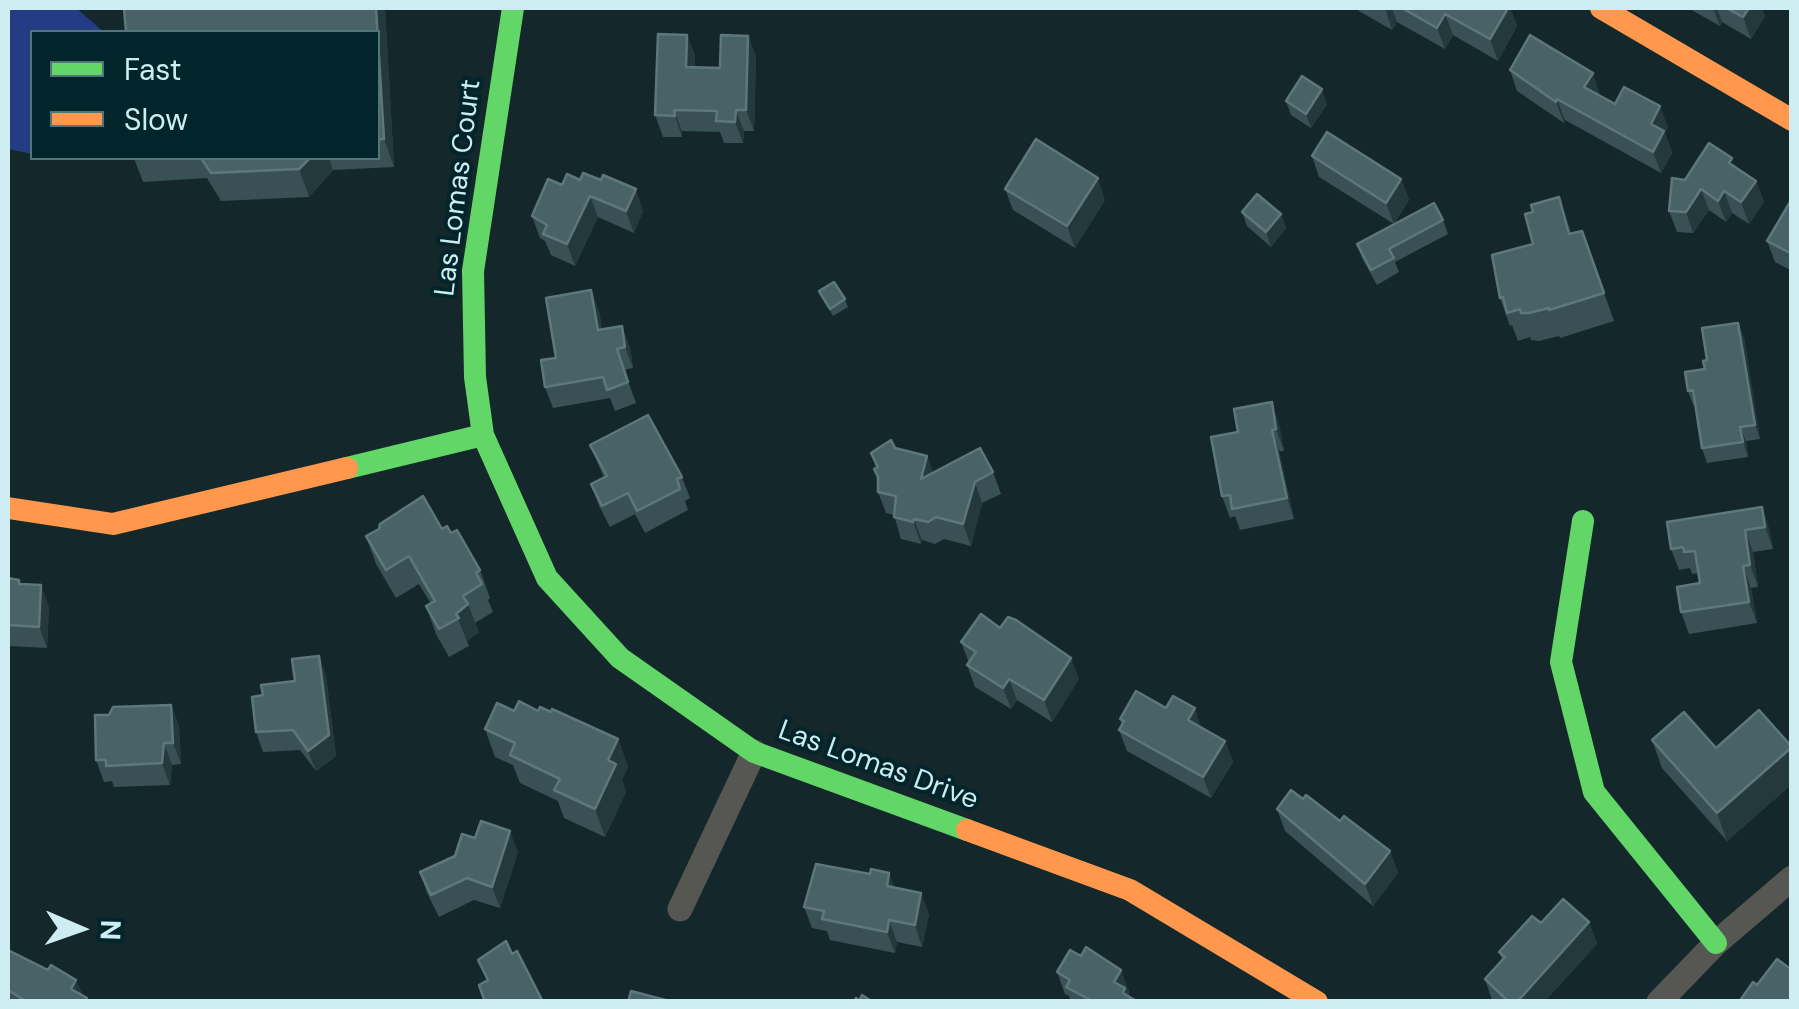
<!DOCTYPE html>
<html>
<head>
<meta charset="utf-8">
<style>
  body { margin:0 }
  #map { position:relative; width:1799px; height:1009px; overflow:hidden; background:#14282b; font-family:"DM Sans",sans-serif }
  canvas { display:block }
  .frame { position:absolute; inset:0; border:10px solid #cdedf2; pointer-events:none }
  .legend { position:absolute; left:30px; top:30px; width:350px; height:130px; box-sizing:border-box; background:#01252a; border:2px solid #53757a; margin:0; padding:12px 18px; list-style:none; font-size:30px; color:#cdedf2 }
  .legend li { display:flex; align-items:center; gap:20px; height:50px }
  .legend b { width:50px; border:2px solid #53757a }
  .north { position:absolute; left:30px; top:879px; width:100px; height:100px; -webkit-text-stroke:8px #01252a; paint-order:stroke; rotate:92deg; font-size:28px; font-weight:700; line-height:40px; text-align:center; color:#cdedf2 }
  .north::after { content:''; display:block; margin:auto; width:35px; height:45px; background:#cdedf2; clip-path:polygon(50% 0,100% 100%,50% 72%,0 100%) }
</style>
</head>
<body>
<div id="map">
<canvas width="1799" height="1009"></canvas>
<div class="frame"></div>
<ul class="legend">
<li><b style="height:12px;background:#63d668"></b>Fast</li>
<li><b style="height:12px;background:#ff974d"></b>Slow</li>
</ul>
<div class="north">N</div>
</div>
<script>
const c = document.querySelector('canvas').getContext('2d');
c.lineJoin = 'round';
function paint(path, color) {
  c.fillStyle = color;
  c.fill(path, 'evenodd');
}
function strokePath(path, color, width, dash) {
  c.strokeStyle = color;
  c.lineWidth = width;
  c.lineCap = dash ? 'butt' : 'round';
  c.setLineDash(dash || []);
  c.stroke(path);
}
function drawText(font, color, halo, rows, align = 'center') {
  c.font = font + ' "DM Sans",sans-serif';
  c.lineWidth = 8;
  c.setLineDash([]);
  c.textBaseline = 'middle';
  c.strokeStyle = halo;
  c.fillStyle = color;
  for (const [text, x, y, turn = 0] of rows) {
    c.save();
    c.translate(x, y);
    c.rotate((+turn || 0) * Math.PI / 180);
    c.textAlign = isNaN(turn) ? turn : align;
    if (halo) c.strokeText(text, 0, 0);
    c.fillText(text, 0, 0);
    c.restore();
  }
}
const water = new Path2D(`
  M8 8H76L104 32H32V154L8 149Z`);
const street = new Path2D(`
  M680 909 754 752
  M1659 1002 1716 943 1792 878`);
const fast = new Path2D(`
  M513 8 473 271 475 377 483 435 547 578 620 658 754 752 967 830
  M347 468 483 435
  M1583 521 1561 662 1594 792 1716 943`);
const slow = new Path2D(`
  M1601 8 1792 120
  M8 508 113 524 347 468
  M967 830 1130 890 1317 1002`);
const wall = new Path2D(`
  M124 8H385L394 167 333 170 309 197 221 201 207 178 143 182 134 158H378V32Z
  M1358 8H1510L1517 26 1498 61 1453 35 1445 49 1397 22 1392 30 1359 11Z
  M1688 8H1762L1765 16 1751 39 1722 22 1720 26Z
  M687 35 695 56V68H720L748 36 756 57 754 131H744L743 143H724L720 132 682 131V137H663L655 115Z
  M1510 70 1600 95V96L1615 104 1668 127 1665 133 1672 153 1661 173 1565 120 1564 123 1517 91Z
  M1286 101 1327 104 1311 128 1291 115Z
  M1312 156 1401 179 1409 200 1394 224 1443 220 1448 234 1395 262 1399 272 1377 285 1362 258 1357 244 1394 224 1319 177Z
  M1735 167 1756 181 1764 202 1749 224 1732 213 1726 222 1709 210 1693 233 1677 232 1669 211 1685 180Z
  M562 185 643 211 634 233 598 217 575 266 551 255 545 241 540 238 532 216Z
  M1005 189 1105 200 1075 248 1013 210Z
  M1792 203V271L1775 262 1767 241Z
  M1242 212 1281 214 1286 228 1271 247 1247 226Z
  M1569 225 1571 234 1582 231 1614 321 1560 338 1559 336 1539 341 1531 340 1530 337 1518 341 1512 325 1510 326 1500 298 1533 244Z
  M819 291 845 299 848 307 833 316Z
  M599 311 602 329 630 347 633 368 624 370 636 403 615 411 610 398 553 408 545 387 556 358Z
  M1744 338 1760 439 1746 441 1748 457 1707 463 1702 448 1695 405H1693L1688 391 1705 369 1707 360Z
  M1279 424 1284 451H1279L1294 519 1240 530 1235 516 1230 518 1222 496 1211 437Z
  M590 445 682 477 690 498 685 501 688 510 645 533 635 514 610 527 599 506 591 484 604 478Z
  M895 448 927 456 933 473 993 472 1001 494 982 503 971 546 944 539 935 544 922 540 921 544 901 539 894 515 886 513 878 492V481L874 469 876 468 871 453Z
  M1762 507 1769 529 1773 549 1753 552 1758 587 1751 588 1757 623 1689 634 1681 612 1700 583 1699 573 1692 574 1690 568 1679 570 1671 549Z
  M442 529 480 570 490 598 488 600 493 612 475 623 479 632 467 641 469 646 449 657 436 634 426 606 431 604 419 584 396 598 376 564 366 536Z
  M8 578 19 580 21 584 49 607 47 648 8 646Z
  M961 642 1079 679 1052 722 1017 700 1011 709 975 687 967 665 969 663Z
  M319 656 326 676 336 756 316 771 300 750 263 752 256 732 263 695 295 681Z
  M171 705 179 726 181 764 172 765 170 785 114 787 112 781 104 782 96 760 109 715Z
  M514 711H538L618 739 628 767 622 780 626 792 605 837 564 818 558 801 520 783 513 765 495 757 485 729Z
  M1120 719 1202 728 1225 741 1233 762 1211 798 1127 751 1119 730 1122 725Z
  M1652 740 1716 748 1792 747V784L1727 841 1662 768Z
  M1303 799 1390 851 1398 873 1373 906 1285 831 1277 809Z
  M518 852 500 908 474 900 439 917 427 893 420 872Z
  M894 887 929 914 922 947 897 942 895 953 830 940 827 931 812 928 804 907Z
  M1589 922 1597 944 1544 1002 1492 1000 1485 979 1502 960 1499 952 1541 923Z
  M8 950 48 970 76 980 82 995 87 998 88 1002H8Z
  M1057 972 1129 991 1128 996 1138 1002H1071L1069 996 1065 994Z`);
const shadedWall = new Path2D(`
  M376 8H385L394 167 384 139Z
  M1385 8H1392L1397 22 1392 30Z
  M1508 8H1510L1517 26 1498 61 1490 39Z
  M1713 8H1717L1722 22 1720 26Z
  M1749 8H1762L1765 16 1751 39 1743 17Z
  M1445 14 1453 35 1445 49 1437 28Z
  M687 35 695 56 694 89 686 67Z
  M748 36 756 57 754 131 746 110Z
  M1593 73 1600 95 1592 109 1584 87Z
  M1322 89 1327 104 1311 128 1306 114Z
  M1557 99 1565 120 1564 123 1556 102Z
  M1660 106 1668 127 1665 133 1672 153 1661 173 1653 152 1651 124Z
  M674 110 682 131V137L675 116Z
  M736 110 744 131 743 143 735 122Z
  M310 158H329L333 170 309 197 299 169Z
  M1098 178 1105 200 1075 248 1067 226Z
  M1401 179 1409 200 1394 224 1386 203Z
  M1756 181 1764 202 1749 224 1741 202Z
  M636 189 643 211 634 233 626 211Z
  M1701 189 1709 210 1693 233 1686 212Z
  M1724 191 1732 213 1726 222 1718 201Z
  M590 196 598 217 575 266 567 244Z
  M1559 197 1569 225 1579 262 1569 234Z
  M1281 214 1286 228 1271 247 1266 232Z
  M591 290 599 311 605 351 598 330Z
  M1738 323 1744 338 1760 439 1755 425Z
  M622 326 630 347 633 368 625 347Z
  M1272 402 1279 424 1284 451 1276 429Z
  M1740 427 1746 441 1748 457 1743 442Z
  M1272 430 1279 451 1294 519 1287 498Z
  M927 456 935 478 921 479Z
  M975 482 982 503 971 546 963 524Z
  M1762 507 1769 529 1773 549 1765 527Z
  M914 519 922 540 921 544 913 522Z
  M1745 530 1753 552 1758 587 1750 565Z
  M1743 566 1751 588 1757 623 1749 602Z
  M41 585 49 607 47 648 39 627Z
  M468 604 479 632 467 641 456 614Z
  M319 656 326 676 336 756 316 771 308 751Z
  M1071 658 1079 679 1052 722 1044 700Z
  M1009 679 1017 700 1011 709 1003 688Z
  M171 705 179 726 181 764 173 743Z
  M1195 708 1202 730 1188 720Z
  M618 739 628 767 622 780 626 792 605 837 595 809 608 760Z
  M1225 741 1233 762 1211 798 1203 777Z
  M164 743 172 765 170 785 162 763Z
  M1792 747V784L1727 841 1717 813Z
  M510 831 518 852 500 908 492 887Z
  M1390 851 1398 873 1373 906 1365 884Z
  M889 873 897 894 887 886Z
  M921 893 929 914 922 947 915 925Z
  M889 920 897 942 895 953 887 932Z
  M1589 922 1597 944 1544 1002H1517Z
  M1121 970 1129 991 1127 994 1130 1002 1114 982Z
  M76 980 84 1002 71 989Z`);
const building = new Path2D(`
  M124 8H376L384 139H378V32H126Z
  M1402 8H1508L1490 39 1445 14 1437 28Z
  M1726 8H1749L1743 17Z
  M658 34 687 35 686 67 720 68 721 35 748 36 746 110H736L735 122 716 121 717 111 674 110 675 116 655 115Z
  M1530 35 1593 73 1584 87 1615 104 1624 87 1660 106 1651 124 1664 131 1653 152 1557 99 1556 102 1510 70Z
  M1302 76 1322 89 1306 114 1286 101Z
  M1327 132 1401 179 1386 203 1312 156Z
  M1036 139 1098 178 1067 226 1005 189Z
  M1709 143 1732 158 1729 163 1756 181 1741 202 1724 191 1718 201 1701 189 1686 212 1669 211 1672 178 1685 180Z
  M201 158H310L299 169 211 173Z
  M583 173 601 180 603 175 636 189 626 211 590 196 567 244 543 234 547 225 532 216 548 179 562 185 567 174 580 180Z
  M1257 194 1281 214 1266 232 1242 212Z
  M1559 197 1569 234 1582 231 1604 293 1549 310V308L1529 313H1521L1520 309 1507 313 1503 297 1500 298 1492 255 1533 244 1525 214 1533 212 1531 205Z
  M1790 202 1792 203V254L1767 241Z
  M1434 203 1443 220 1389 249 1394 258 1371 270 1357 244Z
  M834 282 845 299 830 309 819 291Z
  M591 290 598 330 622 326 625 347 617 349 628 382 607 390 603 377 545 387 541 360 556 358 546 298Z
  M1738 323 1755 425 1740 427 1743 442 1702 448 1693 390 1688 391 1685 372 1705 369 1703 361 1707 360 1702 328Z
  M1272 402 1276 429 1272 430 1287 498 1232 509 1230 495 1222 496 1211 437 1238 432 1234 409Z
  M648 415 682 477 677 479 680 489 637 511 628 493 602 506 591 484 607 476 590 445Z
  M891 440 895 448 927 456 921 479 980 448 993 472 975 482 963 524 936 517 928 522 914 519 913 522 894 517 896 496 878 492V477L874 469 878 467 871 453Z
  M423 496 442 529 447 526 451 533 457 530 480 570 476 573 482 584 463 596 468 604 456 614 459 618 439 629 426 606 435 601 409 556 386 570 366 536 379 529 380 524Z
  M1762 507 1765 527 1745 530 1750 565 1743 566 1749 602 1681 612 1677 587 1700 583 1695 551 1684 552 1683 547 1671 549 1667 522Z
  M8 578 19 580V584L41 585 39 627 8 625Z
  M981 614 1000 628 1008 617 1016 620 1071 658 1044 700 1009 679 1003 688 967 665 976 652 961 642Z
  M319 656 329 735 308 751 293 730 256 732 252 697 263 695 261 685 295 681 292 659Z
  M1136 691 1166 708 1173 696 1195 708 1188 720 1225 741 1203 777 1119 730 1124 721 1120 719Z
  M519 701 538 711 540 707 551 712 552 709 618 739 608 760 616 764 595 809 554 790 560 779 510 755 515 743 485 729 497 703 514 711Z
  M171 705 173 743H164L162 763 106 766V760H96L95 715H109L113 707Z
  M1759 710 1792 747 1717 813 1652 740 1684 712 1716 748Z
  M1291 790 1303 799 1306 795 1340 821 1344 816 1390 851 1365 884 1277 809Z
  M481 821 510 831 492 887 467 878 431 895 420 872 455 856 462 834 475 838Z
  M816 864 870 874 871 869 889 873 887 886 921 893 915 925 889 920 887 932 822 919 824 911 804 907Z
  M1563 899 1589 922 1517 1002H1509L1485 979 1505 957 1499 952 1532 916 1541 923Z
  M506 941 512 954 517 951 543 1002H485L479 985 488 980 478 960Z
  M1086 947 1121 970 1114 982 1125 988 1123 993 1138 1002H1094L1066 987 1070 980 1057 972 1070 950 1081 956Z
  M8 950 48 970 51 965 76 980 71 989 87 998 85 1002H27L8 990Z
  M1777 959 1792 970V998L1789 1002H1739L1753 982 1757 985Z
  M631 991 673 1002H628Z
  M862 995 873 1002H854L856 998 859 1001Z`);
const streetNames = [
  ["Las Lomas Court",459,188,-83],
  ["Las Lomas Drive",878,766,20]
];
paint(water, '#233c84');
strokePath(street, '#565752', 25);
strokePath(fast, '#63d668', 22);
strokePath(slow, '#ff974d', 22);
paint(wall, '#395154');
paint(shadedWall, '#24393c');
paint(building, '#496265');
strokePath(building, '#5e777b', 2.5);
drawText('28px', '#cdedf2', '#01252a', streetNames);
</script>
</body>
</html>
